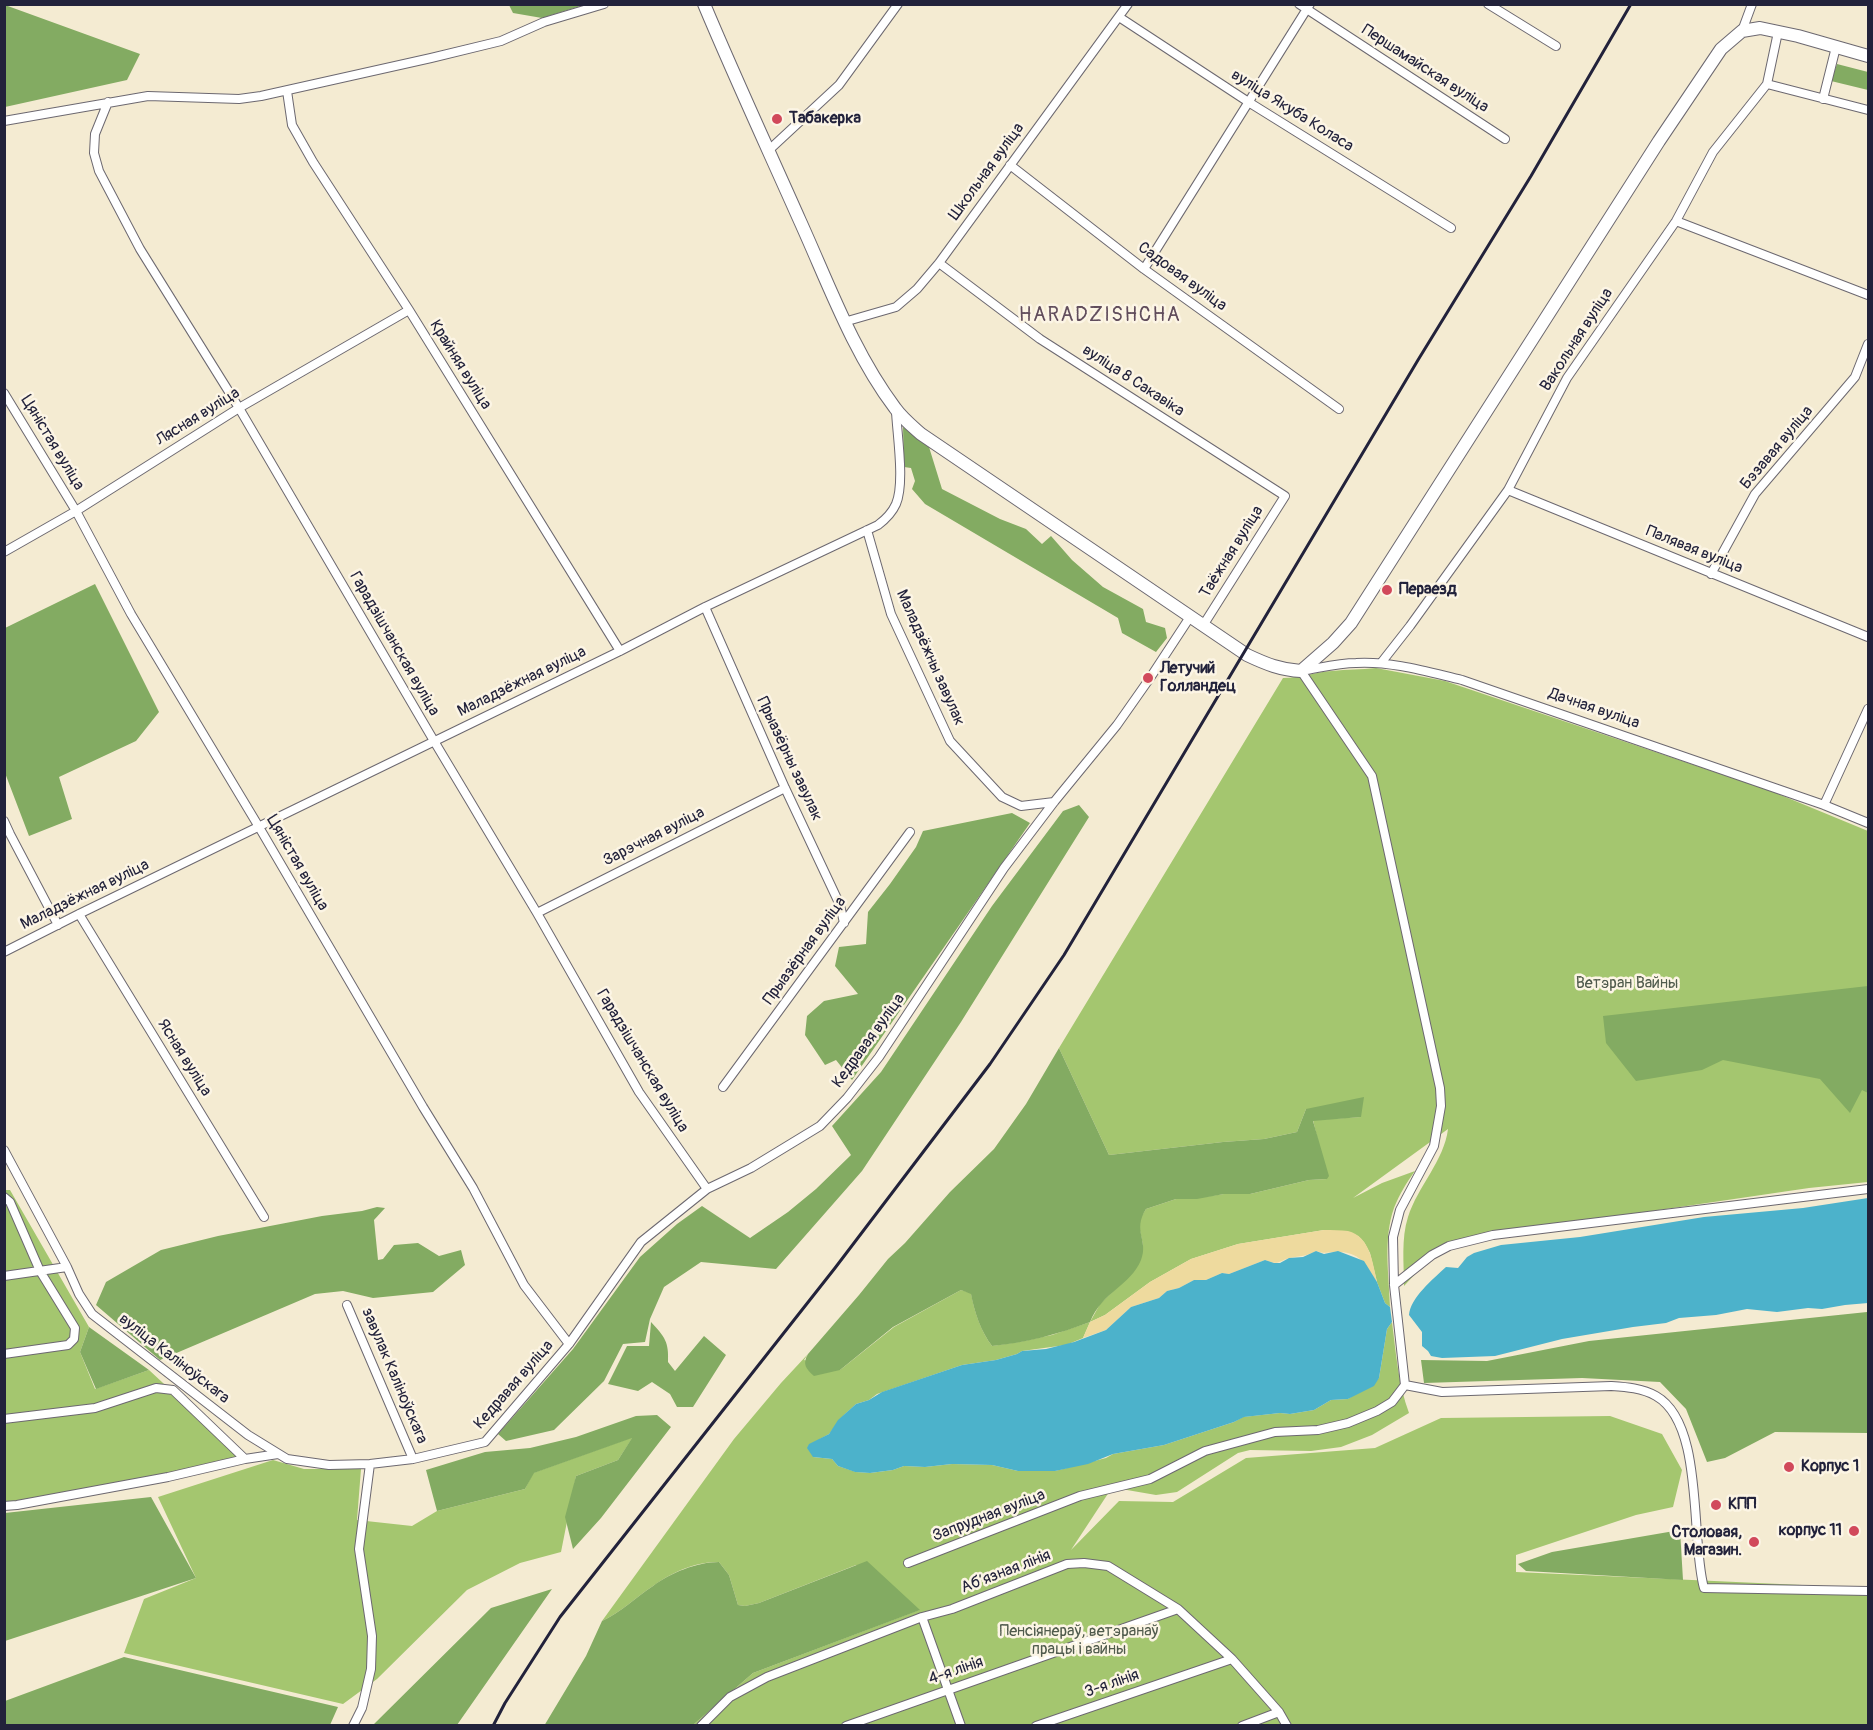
<!DOCTYPE html>
<html>
<head>
<meta charset="utf-8">
<style>
  body { margin:0 }
  #map { position:relative; width:1873px; height:1730px; overflow:hidden; background:#f4ebd2; font-family:Pangolin,sans-serif }
  canvas { display:block }
  .frame { position:absolute; inset:0; border:6px solid #22223b; pointer-events:none }
</style>
</head>
<body>
<div id="map">
<canvas width="1873" height="1730"></canvas>
<div class="frame"></div>
</div>
<script>
const c = document.querySelector('canvas').getContext('2d');
c.lineJoin = 'round';
function paint(path, color) {
  c.fillStyle = color;
  c.fill(path, 'evenodd');
}
function strokePath(path, color, width, dash) {
  c.strokeStyle = color;
  c.lineWidth = width;
  c.lineCap = dash ? 'butt' : 'round';
  c.setLineDash(dash || []);
  c.stroke(path);
}
function drawText(font, color, halo, rows, align = 'center') {
  c.font = font + ' Pangolin,sans-serif';
  c.lineWidth = 5;
  c.setLineDash([]);
  c.textBaseline = 'middle';
  c.strokeStyle = halo;
  c.fillStyle = color;
  for (const [text, x, y, turn = 0] of rows) {
    c.save();
    c.translate(x, y);
    c.rotate((+turn || 0) * Math.PI / 180);
    c.textAlign = isNaN(turn) ? turn : align;
    if (halo) c.strokeText(text, 0, 0);
    c.fillText(text, 0, 0);
    c.restore();
  }
}
const green = new Path2D(`
  M1376 668 1445 681 1771 791 1868 831V1182L1809 1188 1591 1220 1448 1247 1417 1272 1404 1286C1404 1263 1401 1239 1408 1217 1418 1186 1444 1161 1448 1129L1353 1198 1382 1183 1415 1171C1407 1182 1399 1195 1394 1208 1383 1239 1389 1275 1390 1307L1385 1303 1377 1282 1370 1253 1364 1242 1358 1236 1324 1230 1238 1244 1191 1259 1150 1282 1105 1315 1090 1322 1083 1338 1066 1345 1022 1351 1017 1354 996 1360 962 1365 877 1394 869 1400 856 1404 844 1415 829 1434 820 1439 813 1457 832 1459 838 1466 856 1472 870 1473 893 1470 904 1466 925 1467 952 1464 992 1465 1018 1471H1055L1106 1458 1113 1454 1164 1445 1234 1422 1243 1417 1280 1413 1290 1414 1314 1410 1331 1400 1348 1399 1379 1378 1387 1329 1392 1322C1396 1353 1398 1383 1409 1413L1372 1435 1341 1447 1311 1451 1250 1450 1238 1453 1177 1492 1156 1495 1127 1490 1113 1486 1071 1550 1119 1501 1173 1502 1246 1458 1375 1448 1441 1418 1610 1416 1662 1434 1682 1470 1673 1507 1636 1515 1516 1555V1572L1868 1588V1725H693L753 1673 919 1610 856 1565 759 1603 745 1606 738 1605 729 1575 719 1562C697 1561 670 1573 653 1586 635 1598 621 1612 602 1621L734 1439 781 1383 808 1354 804 1360 840 1370 894 1327 961 1290 971 1293C974 1311 981 1332 992 1346L1019 1342 1052 1335 1090 1322 1100 1304 1131 1274 1143 1245 1139 1226 1141 1217 1146 1209 1176 1199H1190L1224 1194H1250L1309 1180 1327 1179 1313 1120 1361 1117 1306 1109 1297 1132 1264 1139 1223 1142 1109 1155 1059 1048 1283 678C1300 678 1315 672 1332 671 1347 669 1361 670 1376 668Z
  M4 1190H10L89 1327 80 1352 95 1389 149 1370 245 1459 5 1505Z
  M633 1437 618 1460 576 1476 561 1552 520 1563 467 1590 377 1679 343 1704 124 1653 144 1599 196 1578 158 1497 273 1460 304 1469H361L357 1520 412 1526 437 1511 525 1489 533 1473Z`);
const forest = new Path2D(`
  M4 5H5L140 54 127 80 5 107Z
  M509 5H584L542 18 513 13Z
  M1837 64 1868 72V90L1831 81Z
  M903 427 929 447 942 489 1000 519 1026 529 1042 544 1051 536 1072 560 1103 587 1143 609 1146 622 1165 628 1167 638 1156 652 1122 633 1118 618 925 504 912 489 915 481 911 468 904 467Z
  M95 584 159 712 136 741 59 777 72 819 29 836 5 773V628Z
  M1079 805 1089 817 961 1022 862 1171 776 1269 701 1262 664 1287 650 1319 645 1342 623 1344 604 1381 554 1430 506 1441 498 1434 573 1349 640 1257 677 1224 702 1206 750 1238 788 1212 816 1189 851 1155 832 1126 881 1072 992 906 1063 811Z
  M1012 813 1030 823 852 1080 836 1060 825 1065 805 1035 807 1016 824 1001 858 994 835 966 839 947 866 944 868 912 890 884 916 847 923 831Z
  M1868 986V1093L1862 1090 1850 1113 1820 1079 1723 1060 1702 1070 1636 1081 1606 1043 1603 1016Z
  M1059 1048 1109 1155 1223 1142 1264 1139 1297 1132 1306 1109 1364 1097 1361 1117 1313 1121 1329 1176 1327 1179 1309 1180 1250 1194H1224L1197 1199H1176L1146 1209C1132 1231 1149 1240 1141 1260 1131 1285 1102 1292 1090 1322 1059 1334 1025 1343 992 1346 981 1332 974 1311 971 1294L961 1290 893 1327 840 1370 814 1376C806 1369 802 1364 808 1354L859 1295 888 1259 905 1243 950 1192 994 1149 1026 1104Z
  M377 1207 385 1208 374 1220 378 1260 383 1259 394 1245 418 1243 439 1256 461 1250 465 1265 433 1292 373 1298 343 1291 315 1294 160 1360 96 1305 106 1282 161 1250 218 1236 322 1216 362 1211Z
  M1867 1312 1868 1433 1775 1432 1725 1458 1707 1462 1686 1409 1660 1382 1582 1378 1424 1383 1421 1360 1487 1361 1589 1341Z
  M651 1322C665 1337 669 1342 668 1362L675 1371 704 1336 726 1355 693 1407H677L670 1394 652 1382 638 1391 608 1384 627 1346H649Z
  M89 1327 149 1370 96 1389 80 1352Z
  M657 1415 671 1427 601 1518 573 1549 565 1517 576 1476 618 1460 632 1438 534 1473 525 1489 437 1511 426 1470 485 1452 530 1448 576 1437 636 1416Z
  M151 1497 196 1578 5 1641V1513Z
  M1680 1530 1683 1580 1526 1571 1518 1564 1552 1552Z
  M867 1561 920 1610 753 1673 693 1725 544 1726 586 1656 602 1621C621 1612 635 1598 653 1586 670 1573 697 1562 719 1562L729 1575 738 1605 745 1606 759 1603Z
  M552 1589 457 1725H373L491 1608Z
  M124 1657 338 1707 330 1725H5V1701Z`);
const sand = new Path2D(`
  M1324 1230C1332 1230 1341 1230 1348 1231 1370 1236 1373 1264 1377 1282 1366 1268 1363 1253 1340 1252 1331 1251 1327 1255 1316 1251 1307 1256 1300 1256 1290 1258 1277 1261 1280 1266 1265 1260L1229 1274 1222 1273 1206 1280H1194L1179 1288 1167 1291 1159 1298 1131 1307 1106 1330 1083 1338 1090 1322 1105 1315 1150 1282 1191 1259 1238 1244Z`);
const water = new Path2D(`
  M1868 1198V1303L1845 1305 1822 1309 1808 1308 1777 1312 1747 1309 1716 1315 1679 1318 1666 1323 1633 1327 1562 1339 1495 1356 1442 1358 1431 1356 1428 1351 1422 1346V1332L1409 1315C1410 1298 1433 1279 1446 1267L1458 1268 1467 1257 1474 1253 1501 1245 1580 1237 1704 1217 1803 1208Z
  M1316 1251 1324 1254 1338 1251 1364 1261 1377 1282 1385 1303 1390 1307 1392 1322 1387 1329 1379 1378 1374 1386 1348 1399 1331 1400 1314 1410 1290 1414 1280 1413 1244 1417 1234 1422 1164 1445 1113 1454 1088 1464 1055 1471H1018L992 1465 952 1464 925 1467 904 1466 893 1470 870 1473 855 1472 838 1466 832 1459 813 1457 807 1448 809 1444 829 1434 838 1420 856 1404 869 1400 882 1392 962 1365 996 1360 1017 1354 1022 1351 1046 1349 1074 1342 1106 1330 1131 1307 1159 1298 1167 1291 1179 1288 1194 1280H1206L1222 1273 1229 1274 1265 1260 1274 1263H1280L1289 1258 1303 1257Z`);
const minor = new Path2D(`
  M1299 4 1505 139
  M1488 4 1556 46
  M1119 17 1250 103 1451 228
  M1742 31 1752 4
  M1767 84 1778 32
  M287 91 292 125 313 162 409 310 620 651
  M1823 99 1836 47
  M108 102 95 134 94 153 99 171 140 249 239 408 434 741 537 913 639 1092 707 1189
  M4 121 148 96 239 99 261 96 431 58 501 41 544 22 604 4
  M769 150 839 85 898 4
  M1010 165 1144 269 1339 409
  M1676 221 1868 295
  M939 263 1040 339 1285 496 1204 624
  M1144 269 1310 4
  M844 322 896 307 917 289 939 263 1128 4
  M4 393 76 511 131 614 259 827 423 1107 473 1188 524 1285 569 1344
  M1508 490 1868 637
  M867 530 891 614 950 741 1002 797 1021 806 1054 802
  M4 552 76 511 239 408 409 310
  M1711 574 1755 494 1855 377 1868 344
  M705 607 785 788 840 905 844 923
  M1381 663 1410 626 1508 490 1567 378 1676 221 1713 152 1767 84 1868 110
  M1824 805 1868 709
  M4 821 10 834 58 925
  M1868 823 1824 805 1462 680C1428 672 1392 661 1356 663 1338 663 1320 668 1301 671L1372 776 1440 1088 1441 1106 1434 1146 1400 1210 1393 1237 1394 1285 1405 1385 1442 1392 1611 1386C1626 1387 1642 1388 1656 1396 1705 1424 1690 1539 1704 1588L1868 1591
  M537 913 785 788
  M79 914 264 1217
  M4 952 79 914 620 651 705 607 878 525C886 519 892 513 896 504 905 483 897 434 896 411
  M723 1087 910 832
  M4 1150 67 1267 79 1294 92 1314 248 1435 287 1459 329 1465 370 1464 413 1459 485 1442 569 1344 641 1242 707 1189 751 1168 820 1126 847 1098 879 1057 1004 868 1054 802 1117 725 1150 678 1190 617
  M4 1197 10 1202 40 1271 75 1328 74 1339 68 1345 4 1354
  M4 1276 67 1267
  M1394 1285 1432 1255 1449 1246 1493 1235 1868 1189
  M347 1305 413 1459
  M4 1419 95 1408 156 1388 173 1390 245 1459
  M4 1506 17 1505 168 1477 245 1459 278 1454
  M908 1563 1080 1496 1150 1479 1205 1451 1275 1432 1318 1430 1348 1423 1377 1411 1392 1402 1405 1385
  M922 1617 961 1726
  M353 1726 362 1708 371 1669 372 1636 359 1549 370 1464
  M701 1726 730 1697 767 1677 922 1617 952 1609 1067 1564 1084 1563 1108 1566 1178 1609 1232 1659 1279 1712 1287 1726
  M846 1726 1178 1609
  M1036 1726 1232 1659
  M1242 1726 1279 1712`);
const secondary = new Path2D(`
  M704 4C735 78 768 149 800 221 829 285 853 352 895 408 902 418 912 426 921 434L1247 655C1266 664 1281 670 1301 671L1333 643 1351 623 1659 141 1721 49 1742 31 1760 28 1798 36 1868 56`);
const rail = new Path2D(`
  M493 1726 505 1703 560 1617 835 1268 990 1064 1064 955 1418 360 1531 176 1631 4`);
const markers = [
  [777,119,6,"#d1495b"],
  [1387,590,6,"#d1495b"],
  [1148,678,6,"#d1495b"],
  [1789,1467,6,"#d1495b"],
  [1716,1505,6,"#d1495b"],
  [1854,1531,6,"#d1495b"],
  [1754,1542,6,"#d1495b"]
];
const streetNames = [
  ["Першамайская вуліца",1425,69,33],
  ["вуліца Якуба Коласа",1292,111,32],
  ["Школьная вуліца",987,172,-54],
  ["Садовая вуліца",1182,277,36],
  ["Вакольная вуліца",1577,340,-57],
  ["Крайняя вуліца",460,365,58],
  ["вуліца 8 Сакавіка",1133,381,33],
  ["Лясная вуліца",198,417,-32],
  ["Цяністая вуліца",52,443,59],
  ["Бэзавая вуліца",1777,448,-50],
  ["Палявая вуліца",1694,550,22],
  ["Таёжная вуліца",1232,552,-58],
  ["Гарадзішчанская вуліца",394,644,60],
  ["Маладзёжны завулак",930,658,66],
  ["Маладзёжная вуліца",522,682,-26],
  ["Дачная вуліца",1594,709,19],
  ["Прыазёрны завулак",789,759,65],
  ["Зарэчная вуліца",654,837,-27],
  ["Цяністая вуліца",297,863,60],
  ["Маладзёжная вуліца",85,895,-26],
  ["Прыазёрная вуліца",805,951,-54],
  ["Кедравая вуліца",869,1041,-54],
  ["Ясная вуліца",184,1058,58],
  ["Гарадзішчанская вуліца",642,1061,59],
  ["вуліца Каліноўскага",174,1359,38],
  ["завулак Каліноўскага",394,1376,67],
  ["Кедравая вуліца",514,1385,-49],
  ["Запрудная вуліца",989,1516,-21],
  ["Абʼязная лінія",1006,1572,-21],
  ["4-я лінія",956,1671,-19],
  ["3-я лінія",1112,1684,-19]
];
const poiNames = [
  ["Табакерка",789,119],
  ["Пераезд",1399,590],
  ["Летучий",1160,669],
  ["Голландец",1160,687],
  ["Корпус 1",1801,1467],
  ["КПП",1728,1505],
  ["корпус 11",1842,1531,"right"],
  ["Столовая,",1742,1533,"right"],
  ["Магазин.",1742,1551,"right"]
];
const parkNames = [
  ["Ветэран Вайны",1627,984],
  ["Пенсіянераў, ветэранаў",1079,1632],
  ["працы і вайны",1079,1650]
];
const quarterNames = [
  ["HARADZISHCHA",1100,316]
];
paint(green, '#a4c66f');
paint(forest, '#83ab62');
paint(sand, '#eeda9e');
paint(water, '#4cb2cb');
strokePath(minor, '#6c6870', 10);
strokePath(secondary, '#6c6870', 14);
strokePath(minor, '#fff', 8);
strokePath(secondary, '#fff', 12);
strokePath(rail, '#22223b', 3);
for (const [x, y, r, color] of markers) {
  const dot = new Path2D();
  dot.arc(x, y, r, 0, 2 * Math.PI);
  c.fillStyle = color;
  c.fill(dot);
  strokePath(dot, '#fcf5e5', 2);
}
drawText('16px', '#22223b', '#fcf5e5', streetNames);
drawText('bold 16px', '#22223b', '#fcf5e5', poiNames, 'left');
drawText('16px', '#505b4d', '#fcf5e5', parkNames);
c.letterSpacing = '1.5px';
drawText('20px', '#604c5b', '#fcf5e5', quarterNames);
c.letterSpacing = '0px';
</script>
</body>
</html>
